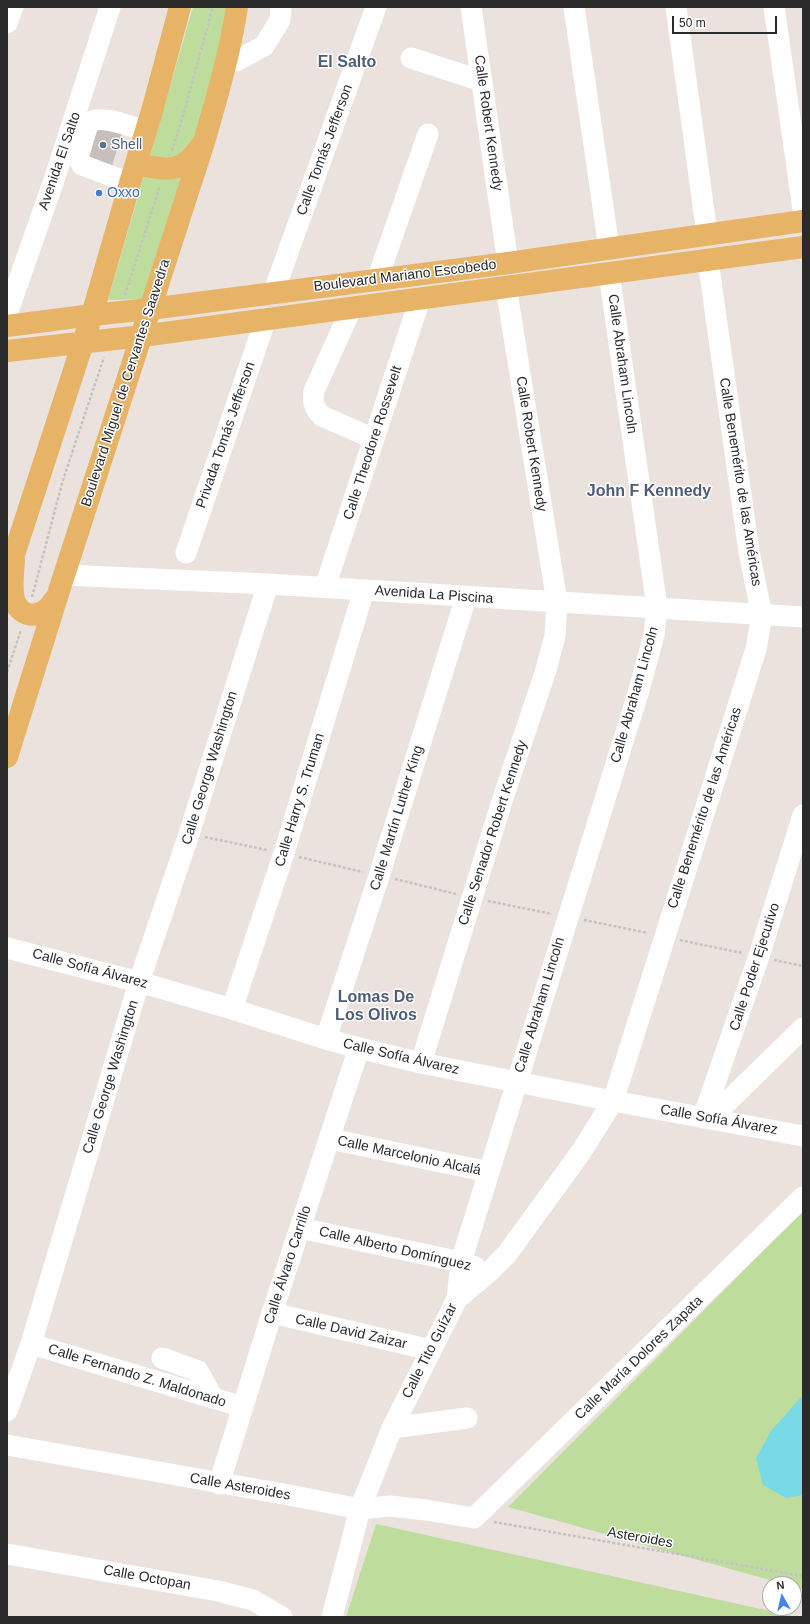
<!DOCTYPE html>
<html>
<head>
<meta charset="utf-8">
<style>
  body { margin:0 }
  #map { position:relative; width:810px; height:1624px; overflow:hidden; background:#ebe2dd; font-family:Arial,sans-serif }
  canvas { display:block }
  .frame { position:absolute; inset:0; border:8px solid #2a2a2a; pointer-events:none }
  .north { position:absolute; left:762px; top:1576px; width:40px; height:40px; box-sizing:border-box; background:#fff; border:1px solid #aaa; border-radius:50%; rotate:352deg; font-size:11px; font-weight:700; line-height:16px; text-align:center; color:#2a2a2a }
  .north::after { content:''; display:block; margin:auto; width:14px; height:18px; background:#4982ec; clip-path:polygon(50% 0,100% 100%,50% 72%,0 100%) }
  .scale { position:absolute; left:672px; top:16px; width:105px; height:18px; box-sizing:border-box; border:2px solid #2a2a2a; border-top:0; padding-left:5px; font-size:12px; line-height:14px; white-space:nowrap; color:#2a2a2a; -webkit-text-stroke:3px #fff; paint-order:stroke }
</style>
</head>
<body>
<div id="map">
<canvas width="810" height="1624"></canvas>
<div class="frame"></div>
<div class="north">N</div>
<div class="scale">50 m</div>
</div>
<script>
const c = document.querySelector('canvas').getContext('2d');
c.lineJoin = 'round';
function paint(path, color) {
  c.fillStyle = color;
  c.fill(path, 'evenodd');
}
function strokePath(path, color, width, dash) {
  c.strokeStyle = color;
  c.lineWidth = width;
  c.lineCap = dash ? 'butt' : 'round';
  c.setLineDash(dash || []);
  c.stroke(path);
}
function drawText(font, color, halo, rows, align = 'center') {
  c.font = font + ' Arial,sans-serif';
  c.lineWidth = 3;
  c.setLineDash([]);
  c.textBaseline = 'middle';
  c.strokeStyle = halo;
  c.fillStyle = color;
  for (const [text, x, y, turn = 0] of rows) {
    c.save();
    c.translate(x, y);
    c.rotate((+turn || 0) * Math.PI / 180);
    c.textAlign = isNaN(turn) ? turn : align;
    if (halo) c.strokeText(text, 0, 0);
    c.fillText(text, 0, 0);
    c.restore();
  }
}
const green = new Path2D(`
  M193 7H231L228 35 144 299 108 300Z
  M803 1211V1589L794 1587V1584H784L508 1507Z
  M376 1524 797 1617H346Z`);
const water = new Path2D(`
  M803 1395V1495L786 1498 763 1485 756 1458 771 1431Z`);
const building = new Path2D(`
  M94 124 122 133 112 166 84 158Z`);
const path = new Path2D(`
  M172 151 185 109 213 7
  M125 295 160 186
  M32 597 63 480 104 357
  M7 672 21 630
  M205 837 267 850
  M299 857 363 872
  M395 879 456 894
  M488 901 552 914
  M584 920 648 933
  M680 940 742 953
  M774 960 803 966
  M494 1522 803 1576`);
const minor = new Path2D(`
  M471 7 508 263
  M574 7 609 248
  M676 7 707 234
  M774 7 803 209
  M7 23 13 7
  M411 58 482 81
  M227 61H236L264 46 280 20 281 7
  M130 183 82 165 78 157C82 147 84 133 89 124 97 112 134 128 146 131
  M377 280 428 134
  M273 294 376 7
  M352 307 314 391C312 402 314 409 322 416L374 439
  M7 314 54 180 110 7
  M186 553 266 318
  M64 575 268 584 803 617
  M325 587 420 299
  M7 948 139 982 232 1009 326 1039 359 1048 421 1063 613 1101 803 1136
  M232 1009 284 853 364 590
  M326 1039 379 876 466 597
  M421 1063 503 798 545 673 555 636 557 602 506 287
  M703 1118 759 956 803 815
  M710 1119 803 1028
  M330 1139 489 1172
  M300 1228 461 1262 475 1267
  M457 1299 490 1271 507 1254 581 1152 613 1101 756 649 762 615 749 552 708 260
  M272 1313 431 1350
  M31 1344 243 1407
  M162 1358 198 1371 213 1398
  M7 1411 31 1344 139 982 189 834 268 584
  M392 1428 467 1418
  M7 1445 289 1495 360 1509 390 1506 426 1510 474 1518 803 1197
  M219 1484 272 1313 359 1048
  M7 1554 218 1591 253 1600 282 1617
  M332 1617 360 1509 392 1428 457 1299 461 1262 639 690 654 635 657 607 609 273`);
const major = new Path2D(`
  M136 164C167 170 181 175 201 146
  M7 326 92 315 150 309 508 263 803 221
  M7 351 142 336 803 247
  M14 560C13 571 12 583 13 594 15 611 29 620 44 611 49 608 53 601 57 597
  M7 576 92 315 130 183 152 111 180 7
  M7 757 57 597 204 142C217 97 230 53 237 7`);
const markers = [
  [103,145,4,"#5c6f8a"],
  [99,193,4,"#3f7fe0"]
];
const streetNames = [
  ["Calle Robert Kennedy",488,123,82],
  ["Calle Tomás Jefferson",325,150,-70],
  ["Avenida El Salto",60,161,-71],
  ["Boulevard Mariano Escobedo",405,276,-7],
  ["Calle Abraham Lincoln",622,364,82],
  ["Boulevard Miguel de Cervantes Saavedra",126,383,-72],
  ["Privada Tomás Jefferson",226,435,-71],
  ["Calle Theodore Rossevelt",373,443,-72],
  ["Calle Robert Kennedy",531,444,81],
  ["Calle Benemérito de las Américas",740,482,81],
  ["Avenida La Piscina",434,595,4],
  ["Calle Abraham Lincoln",635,695,-74],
  ["Calle George Washington",210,768,-73],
  ["Calle Harry S. Truman",300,800,-73],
  ["Calle Benemérito de las Américas",705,808,-72],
  ["Calle Martín Luther King",397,818,-73],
  ["Calle Senador Robert Kennedy",493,833,-72],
  ["Calle Poder Ejecutivo",755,967,-72],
  ["Calle Sofía Álvarez",90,969,15],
  ["Calle Abraham Lincoln",540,1005,-73],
  ["Calle Sofía Álvarez",401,1057,13],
  ["Calle George Washington",111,1077,-73],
  ["Calle Sofía Álvarez",719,1120,10],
  ["Calle Marcelonio Alcalá",409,1156,12],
  ["Calle Alberto Domínguez",395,1249,13],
  ["Calle Álvaro Carrillo",288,1265,-72],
  ["Calle David Zaizar",351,1332,13],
  ["Calle Tito Guízar",430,1351,-63],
  ["Calle María Dolores Zapata",639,1358,-44],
  ["Calle Fernando Z. Maldonado",137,1376,17],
  ["Calle Asteroides",240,1487,10],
  ["Asteroides",640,1538,10],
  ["Calle Octopan",147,1578,10]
];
const serviceNames = [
  ["Shell",111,145]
];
const shopNames = [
  ["Oxxo",107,193]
];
const quarterNames = [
  ["El Salto",347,63],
  ["John F Kennedy",649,492],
  ["Lomas De",376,998],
  ["Los Olivos",376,1016]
];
paint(green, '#bedd9d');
paint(water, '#77dae5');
paint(building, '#c6bfbc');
strokePath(path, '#c3c3c3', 2.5, [3, 2]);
strokePath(minor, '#fff', 21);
strokePath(major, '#e6b367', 22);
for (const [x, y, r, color] of markers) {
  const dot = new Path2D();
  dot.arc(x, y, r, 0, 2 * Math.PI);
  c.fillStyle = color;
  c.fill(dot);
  strokePath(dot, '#fff', 1.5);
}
drawText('14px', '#2a2a2a', '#fff', streetNames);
drawText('14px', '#4e5e75', '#fff', serviceNames, 'left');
drawText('14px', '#366cbe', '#fff', shopNames, 'left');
drawText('bold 16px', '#4e5c77', '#fff', quarterNames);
</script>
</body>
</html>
